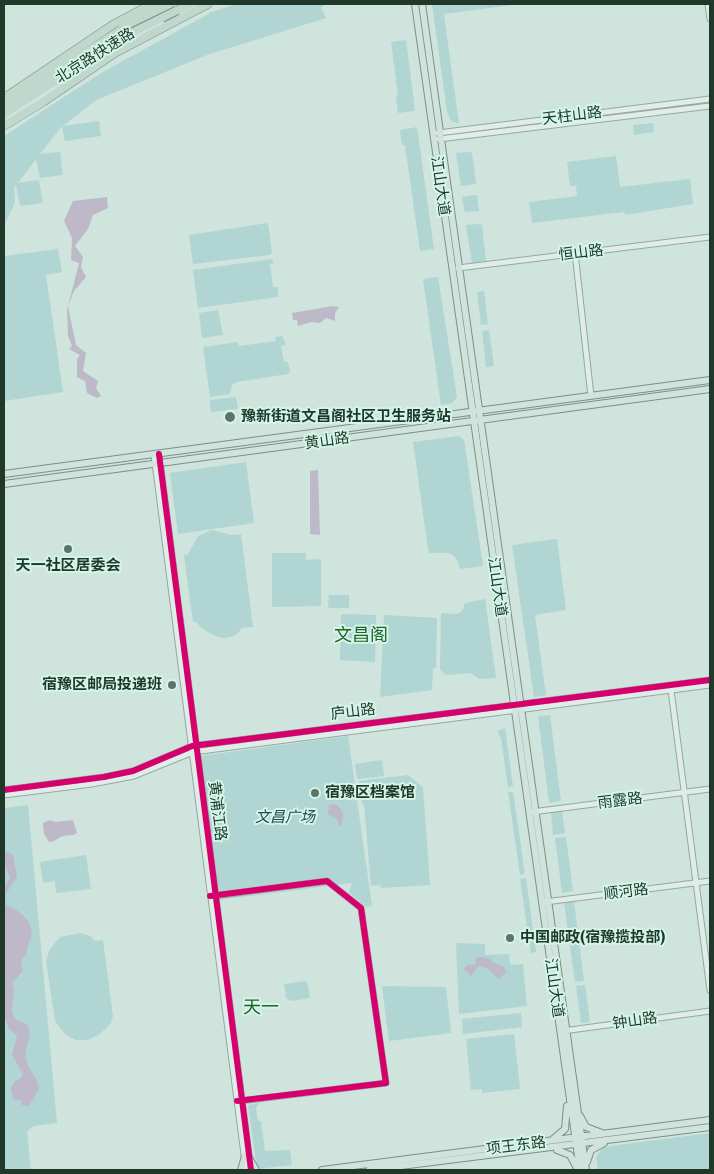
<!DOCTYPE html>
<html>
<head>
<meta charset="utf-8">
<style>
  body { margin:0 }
  #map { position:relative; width:714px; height:1174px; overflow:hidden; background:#cee4dc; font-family:Literata,serif }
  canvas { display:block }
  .frame { position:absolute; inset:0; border:5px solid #1f3829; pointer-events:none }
</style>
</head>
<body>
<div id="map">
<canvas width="714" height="1174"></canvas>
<div class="frame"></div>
</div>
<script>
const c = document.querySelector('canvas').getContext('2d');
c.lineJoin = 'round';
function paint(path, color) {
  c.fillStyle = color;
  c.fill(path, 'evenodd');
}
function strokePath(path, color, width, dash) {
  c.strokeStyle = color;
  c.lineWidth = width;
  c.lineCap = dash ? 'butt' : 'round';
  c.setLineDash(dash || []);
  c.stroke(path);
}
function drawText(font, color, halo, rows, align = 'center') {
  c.font = font + ' Literata,"Noto Sans SC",serif';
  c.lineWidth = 4;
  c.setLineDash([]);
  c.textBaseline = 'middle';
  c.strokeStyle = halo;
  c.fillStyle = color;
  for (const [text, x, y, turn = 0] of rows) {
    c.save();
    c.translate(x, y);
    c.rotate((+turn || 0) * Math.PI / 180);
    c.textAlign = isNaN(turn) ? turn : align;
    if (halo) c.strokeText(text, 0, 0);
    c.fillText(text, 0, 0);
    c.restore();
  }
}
const green = new Path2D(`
  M236 4H328L321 7 326 18 207 55 96 100 63 126 99 121 101 136 65 141 62 126 40 154 60 152 63 175 40 178 36 159 18 183 39 180 43 203 20 206 16 185 14 188 15 202 4 226V136L103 72 212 12Z
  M432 4H519L444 14 459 124 451 121 447 112Z
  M406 40 415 111 398 113 396 96 398 95 391 42Z
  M653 123 654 132 634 135 633 125Z
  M417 127 434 249 420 251 405 145H402L400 130Z
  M472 152 476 184 461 186 456 153Z
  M616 156 620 187 690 179 693 204 625 215 624 212 532 223 529 202 577 196 576 186H570L567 162Z
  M477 195 479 211 465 212 462 197Z
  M268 223 272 253 270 255 193 264 189 235Z
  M478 224 482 225 486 261 472 263 466 225Z
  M58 249 62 272 46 275 63 392 4 401V256Z
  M272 259 274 263 270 264 273 287H278V297L198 308 193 270Z
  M438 277 457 397 452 403 441 405 423 279Z
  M484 291 488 324 481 325 477 292Z
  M218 310 223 335 202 338 199 313Z
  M489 330 494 366 486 367 482 331Z
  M282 336 286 345 281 346 284 362H288L290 371 288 374 237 382 232 385 230 394 210 397 203 347 238 342 239 346 276 341 275 337Z
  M236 397 238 409 211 412 210 400Z
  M459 436 464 440 483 566 460 569C456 550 447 553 429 553L428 549 413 442Z
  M246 462 254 523 178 534 170 473Z
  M212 530 231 535 241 534 253 627 242 628C229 647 208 635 196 622H193L184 555 188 554 198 536Z
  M557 539 566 610 535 615 546 695 534 697 512 545Z
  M272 553H306V560L321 559V606L272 607Z
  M329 595H349V608H328Z
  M485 599 496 678 479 679 471 673 446 675 440 670 441 613 457 614 462 611 465 603Z
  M343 614 376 615 375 662 340 660 341 615Z
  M384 615 437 618 436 668H433L432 690 380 697Z
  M550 715 561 801 549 803 538 716Z
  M505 728 513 786 508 787 501 738 497 731Z
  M348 736 372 906 366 907 349 892 352 883 218 900 200 756Z
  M382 760 384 776 357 779 355 764Z
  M408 775 423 787 430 885 381 888 380 885 371 886 364 804H362L359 781Z
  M508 792H513L525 874 520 875Z
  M28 805 57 1123 33 1126 27 1132 31 1170H4V808Z
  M562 811 565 833 553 835 551 812Z
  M566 837 573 891 562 893 555 838Z
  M86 855 91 889 56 893 55 881 43 883 40 862Z
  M526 878 536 952 531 953 520 879Z
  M574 901 584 981 575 982 564 902Z
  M81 933 90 936 95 941 103 940 113 1016 111 1023 100 1034 88 1040H76L66 1035 55 1021 46 960 50 949 60 937Z
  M456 943 485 944V955L509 954 510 965 523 964 527 1006 459 1014Z
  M307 981 310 998 292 1001 286 998 284 984Z
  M585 985 590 1022 581 1023 576 986Z
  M382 986 446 987 451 1033 389 1041Z
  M521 1013 522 1027 463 1034 462 1019Z
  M514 1034 520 1089 482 1093V1089L471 1090 466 1039Z
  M260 1103 256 1108 258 1121H261L265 1151 290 1150 292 1165 257 1169 248 1105Z
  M710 1133V1170H598L596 1157 603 1147Z`);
const water = new Path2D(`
  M107 197 108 208 93 215 88 229 75 246 83 257 81 267 86 277 74 291 68 306 76 345 86 353 83 371 98 381 96 388 101 396 97 398 87 393 85 381 77 377V359L80 355 69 349 72 346 68 336 67 310 79 263 71 260 72 238 64 221 73 201Z
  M333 306 339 307 335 313V321L326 318 320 323 311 322 298 326 297 320H293L292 313Z
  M318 470 320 535 310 534V471Z
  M335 804C344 809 345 818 340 827L336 819 328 814 329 805Z
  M50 820 55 822 73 820 77 833C72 837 66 834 61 837 56 839 55 842 49 842L44 834 43 823Z
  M7 851 13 855 17 877 5 895 6 905C18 909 35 922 31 937 29 944 27 945 27 953L21 961 23 971 12 983C18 996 7 1007 15 1019L28 1025C33 1037 24 1047 26 1060 29 1071 38 1077 39 1089L29 1106 22 1105 21 1101 13 1099 11 1088 14 1082 21 1078 23 1074 12 1055 17 1036 9 1029 4 1016V887L10 878C7 867 0 860 7 851Z
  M482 957 491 959 492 962 504 967 506 972 499 979 488 969 479 966 470 977 468 972 463 970 467 965 475 964 476 958Z`);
const minor = new Path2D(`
  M708 4 710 19
  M438 133 710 99
  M439 139 710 106
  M575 253 591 396
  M458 268 710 237
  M159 454 251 1170
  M154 455 246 1170
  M671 690 710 990
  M4 790 104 777 133 771 192 746 710 680
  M4 795 92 784 134 776 193 752 710 685
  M532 812 710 789
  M213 896 327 881 361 908 386 1083 240 1101
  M545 902 710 881
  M563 1031 710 1011`);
const major = new Path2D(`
  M415 4 580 1170
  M422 4 586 1170
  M148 10 161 4
  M181 12 201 4
  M4 120 118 45 161 22
  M4 474 710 380
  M4 484 710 389
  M580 1116 586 1127 602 1133
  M552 1140 565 1129 567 1106
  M557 1150 570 1155 577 1168
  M248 1156 256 1170
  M587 1162 591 1150 604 1143
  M241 1170 245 1156
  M322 1170 710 1120
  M369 1170 710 1127`);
const highway = new Path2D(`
  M4 98 114 24 152 4
  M4 106 131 23 170 4
  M4 114 127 35 190 4
  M4 126 43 102 115 53 208 4`);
const cycleway = new Path2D(`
  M159 454 251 1170
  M4 790 104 777 133 771 192 746 710 680
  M210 896 327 881 361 908 386 1083 237 1101`);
const markers = [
  [230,417,6,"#5c7468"],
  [68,549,5,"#5c7468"],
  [172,685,5,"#5c7468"],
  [315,793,5,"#5c7468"],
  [510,938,5,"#5c7468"]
];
const streetNames = [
  ["北京路快速路",95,56,-32],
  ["天柱山路",572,116,-7],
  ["江山大道",440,186,82],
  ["恒山路",581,253,-7],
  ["黄山路",327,441,-8],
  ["江山大道",497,587,82],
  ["庐山路",353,712,-7],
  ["雨露路",620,801,-7],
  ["黄浦江路",217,811,83],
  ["顺河路",626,892,-7],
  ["江山大道",554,988,82],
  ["钟山路",635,1021,-8],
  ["项王东路",516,1146,-7]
];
const poiNames = [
  ["豫新街道文昌阁社区卫生服务站",241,417],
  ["天一社区居委会",68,566,"center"],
  ["宿豫区邮局投递班",162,685,"right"],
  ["宿豫区档案馆",325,793],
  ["中国邮政(宿豫揽投部)",520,938]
];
const parkNames = [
  ["文昌广场",285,818]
];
const quarterNames = [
  ["文昌阁",361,636],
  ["天一",261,1008]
];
paint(green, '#b1d5d3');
paint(water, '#beb9c8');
strokePath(minor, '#96a9a1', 7);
strokePath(major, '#7d8f87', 8);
strokePath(highway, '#7d8f87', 9);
strokePath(minor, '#dfece7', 5);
strokePath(major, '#d1e3dd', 6);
strokePath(highway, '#bfd7cc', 8);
strokePath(cycleway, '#d6006c', 6);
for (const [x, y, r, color] of markers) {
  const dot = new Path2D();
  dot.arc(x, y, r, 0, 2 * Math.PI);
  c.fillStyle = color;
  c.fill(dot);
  strokePath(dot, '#d4f5e9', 2);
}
drawText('15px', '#1f3829', '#d4f5e9', streetNames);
drawText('bold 15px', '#1f3829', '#d4f5e9', poiNames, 'left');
drawText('italic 15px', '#264b54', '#d4f5e9', parkNames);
drawText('18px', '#206329', '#d4f5e9', quarterNames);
</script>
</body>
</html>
